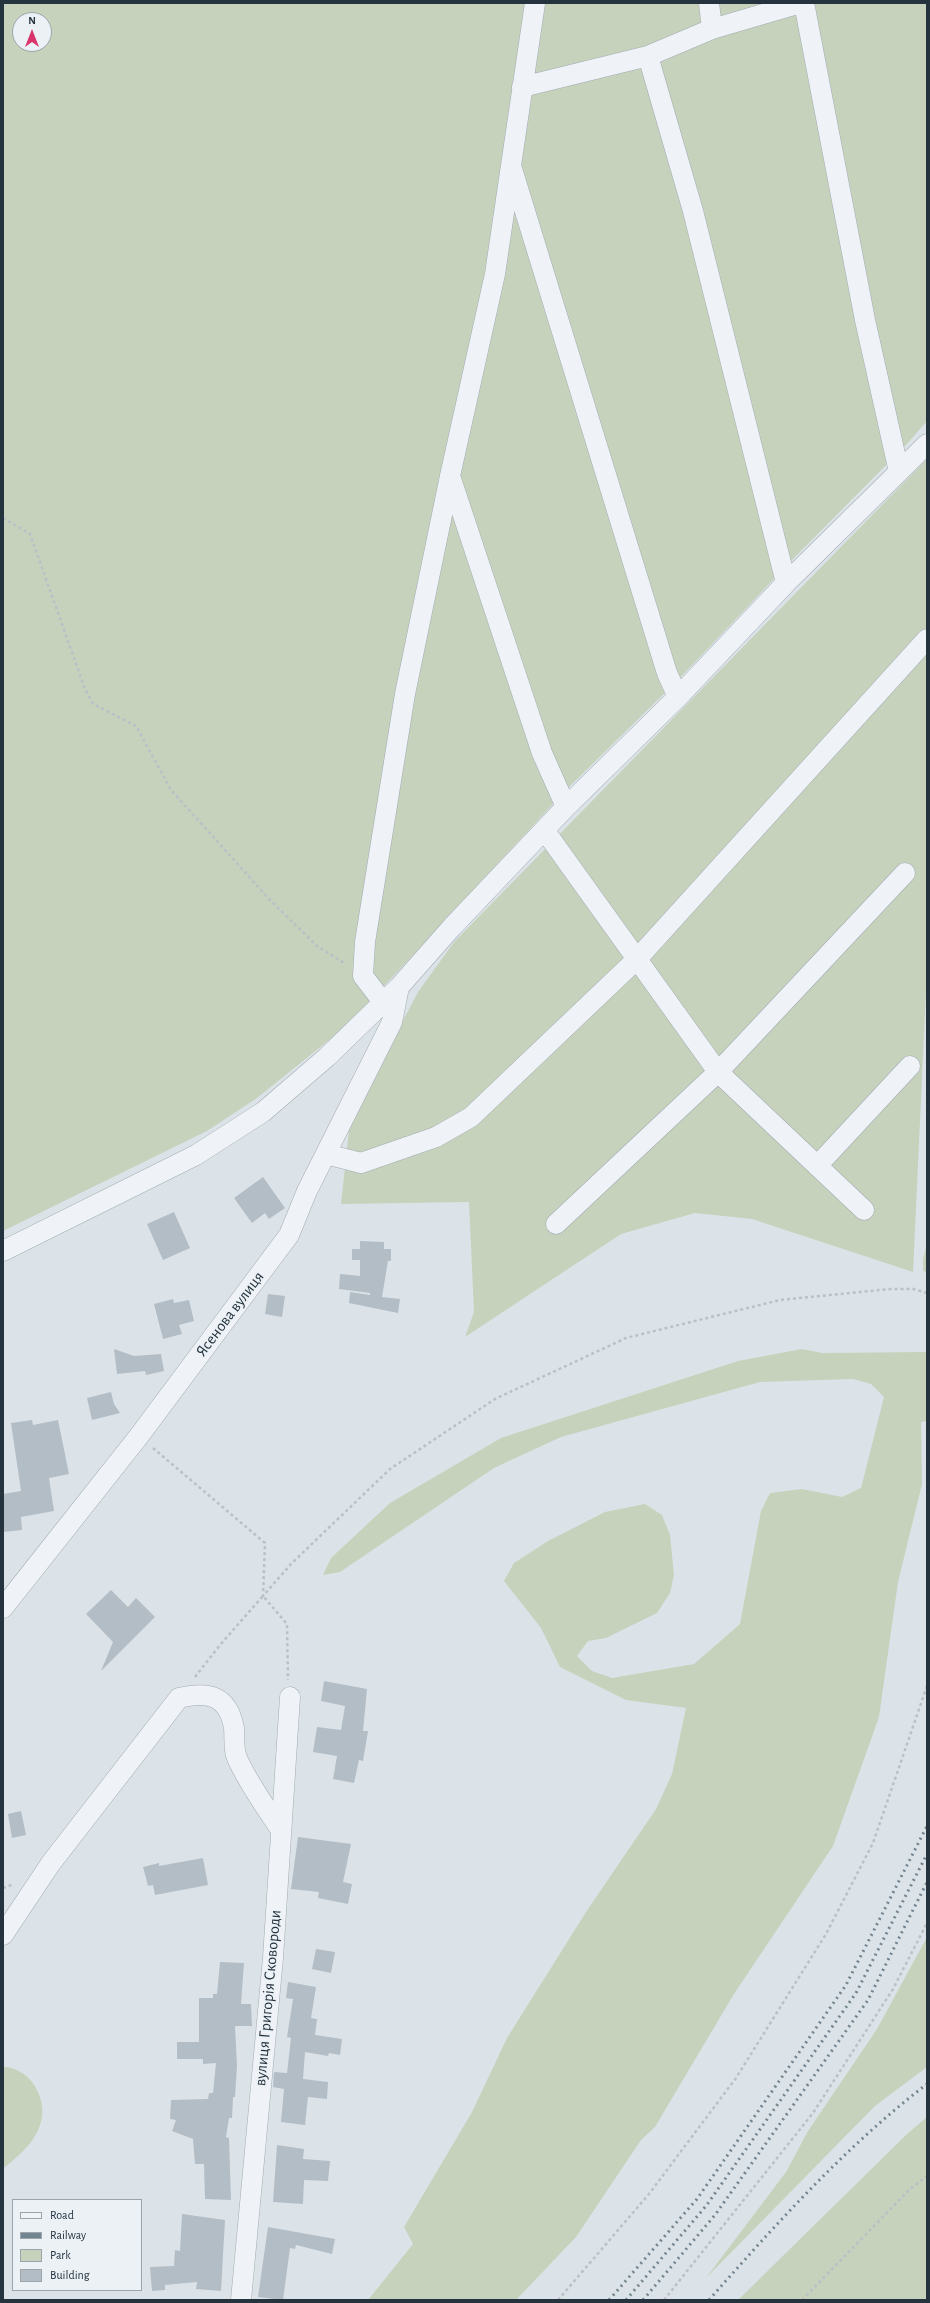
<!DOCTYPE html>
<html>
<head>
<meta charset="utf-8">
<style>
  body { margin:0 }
  #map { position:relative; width:930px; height:2303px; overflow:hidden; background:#dce3e8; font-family:"Alegreya Sans",sans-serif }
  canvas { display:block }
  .frame { position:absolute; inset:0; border:4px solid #25333f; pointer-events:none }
  .legend { position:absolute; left:12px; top:2199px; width:130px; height:92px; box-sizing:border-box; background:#ebf1f5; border:1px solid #9ca5ac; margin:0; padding:5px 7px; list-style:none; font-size:12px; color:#25333f }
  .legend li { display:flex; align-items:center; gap:8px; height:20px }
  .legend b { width:20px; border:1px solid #9ca5ac }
  .north { position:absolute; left:12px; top:12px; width:40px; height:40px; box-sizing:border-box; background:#ebf1f5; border:1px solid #9ca5ac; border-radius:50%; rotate:0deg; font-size:11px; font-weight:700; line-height:16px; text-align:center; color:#25333f }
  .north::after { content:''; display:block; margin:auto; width:14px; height:18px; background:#d9356b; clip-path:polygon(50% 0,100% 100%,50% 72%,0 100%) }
</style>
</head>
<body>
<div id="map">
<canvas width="930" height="2303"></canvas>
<div class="frame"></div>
<ul class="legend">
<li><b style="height:5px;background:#eff2f6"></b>Road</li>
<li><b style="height:5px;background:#748592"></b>Railway</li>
<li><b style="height:11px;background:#c6d2bc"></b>Park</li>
<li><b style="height:11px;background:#b3bdc5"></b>Building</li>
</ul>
<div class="north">N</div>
</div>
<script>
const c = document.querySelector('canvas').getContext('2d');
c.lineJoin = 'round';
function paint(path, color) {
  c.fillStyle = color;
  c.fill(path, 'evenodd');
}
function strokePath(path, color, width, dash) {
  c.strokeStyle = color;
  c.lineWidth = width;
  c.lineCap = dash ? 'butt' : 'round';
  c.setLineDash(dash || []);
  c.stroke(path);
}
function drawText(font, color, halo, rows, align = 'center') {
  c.font = font + ' "Alegreya Sans",sans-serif';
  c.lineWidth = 3;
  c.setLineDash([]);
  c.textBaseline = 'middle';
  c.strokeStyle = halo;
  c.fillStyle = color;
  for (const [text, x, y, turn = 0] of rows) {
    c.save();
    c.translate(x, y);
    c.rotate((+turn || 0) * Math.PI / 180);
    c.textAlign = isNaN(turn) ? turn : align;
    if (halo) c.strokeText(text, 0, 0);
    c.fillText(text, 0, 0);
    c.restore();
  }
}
const green = new Path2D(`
  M3 3H927V421L905 446 792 560 677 681 566 790 373 998 364 1012 257 1098 207 1131 3 1231ZM20 20H44V44H20Z
  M927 459V970L913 1272 752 1219 695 1213 621 1234 465 1337 474 1312 469 1202 341 1204 350 1121 418 992 454 942Z
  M927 1242V1274L923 1270V1260Z
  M802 1349 822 1353 927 1352V1421L921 1422 922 1484 898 1582 879 1717 833 1846 734 1994 655 2127 641 2140 576 2237 516 2300H368L413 2244 404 2227 472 2112 507 2038 586 1912 656 1809 672 1774 686 1708 626 1700 560 1667 541 1628 504 1581 514 1563 548 1541 605 1512 645 1504 662 1515 670 1535 674 1575 670 1593 657 1613 606 1638 588 1641 577 1656 592 1671 612 1678 694 1664 740 1624 761 1511 770 1493 802 1489 842 1497 861 1488 884 1397 871 1384 853 1379 760 1382 561 1437 494 1468 340 1572 323 1575 331 1558 390 1503 501 1438 738 1361Z
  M927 1937V2067L875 2106 706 2278 786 2172 808 2131 877 2029Z
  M3 2067C14 2067 25 2073 32 2082 51 2108 42 2134 20 2154 14 2159 9 2165 3 2168Z
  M927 2117V2300H738L907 2134Z`);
const building = new Path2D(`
  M263 1177 285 1208 269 1219 265 1213 252 1223 234 1198Z
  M174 1212 190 1248 163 1260 147 1224Z
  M360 1241 384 1242V1249H391V1261H388L382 1297 400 1299 398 1313 349 1303 350 1292 370 1295V1293L339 1289 340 1274 360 1276V1260H352V1249H360Z
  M268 1294 285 1296 282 1317 265 1314Z
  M173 1299 174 1303 189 1300 194 1321 179 1325 182 1334 163 1339 154 1304Z
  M114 1349 134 1356 161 1354 164 1371 146 1375 145 1371 117 1374Z
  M111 1392 114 1404 120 1413 92 1420 87 1398Z
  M32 1420 33 1425 58 1420 69 1474 49 1478 54 1511 21 1517 22 1530 3 1532V1494L21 1491 11 1423Z
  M111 1590 128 1607 136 1598 155 1617 101 1671 113 1642 86 1614Z
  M324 1681 367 1689 363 1731H368L363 1761 359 1760 354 1783 333 1779 337 1756 313 1752 317 1727 341 1730 345 1706 321 1701Z
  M21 1811 26 1835 12 1838 8 1814Z
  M298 1837 351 1844 343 1882 352 1884 348 1904 318 1898 319 1892 291 1889Z
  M203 1858 208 1885 155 1895 153 1885 148 1886 143 1867 159 1863V1866Z
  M316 1949 335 1952 331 1973 312 1969Z
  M220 1962 244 1963 241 2004H251L252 2026H235L237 2066 235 2097H233L232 2118H229L226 2137 229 2138 231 2200 205 2199 204 2164H195L193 2139 172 2131 176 2120 170 2119 171 2100 208 2099 209 2093H213L216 2063 203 2064V2059H177V2042H199V1998H213V1994H217Z
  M288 1982 316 1987 311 2018 317 2019 315 2035 342 2039 340 2055 329 2053 328 2056 305 2052 303 2079 328 2082 327 2099 308 2097 305 2125 281 2122 284 2089 273 2087 274 2072 287 2073 291 2038 287 2037 293 1999 286 1998Z
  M277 2145 304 2149 303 2159 330 2161 328 2181 304 2180 303 2204 273 2202Z
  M182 2214 225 2220 221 2291 196 2289 197 2282 165 2285V2290L152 2291 150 2267 174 2266 175 2250 180 2251Z
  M268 2227 335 2239 332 2254 296 2245 295 2249 290 2248 283 2300 258 2297Z`);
const path = new Path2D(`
  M3 518 30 534 85 689 93 704 136 726 171 790 270 900 317 946 346 964
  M153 1448 265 1543 263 1596 291 1564 390 1469 495 1399 626 1338 780 1300 890 1289H914L927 1293
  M195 1677 220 1645 263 1596 287 1624 288 1680
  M3 1888 14 1884
  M558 2300 649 2194 736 2078 826 1934 873 1843 927 1686
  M664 2300 813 2113 893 1989 927 1923
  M802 2300 910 2189 927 2176`);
const minor = new Path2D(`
  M709 3 712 29
  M804 3 865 320 899 472
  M648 56 693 211 786 583
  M522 87 648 56 712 29 801 3
  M512 169 667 673 678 697
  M450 476 542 753 566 807
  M545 831 718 1072 864 1210
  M383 1002 363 976 365 942 405 694 450 476 495 274 535 3
  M326 1154 361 1163 436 1137 471 1117 637 959 927 639
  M817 1166 910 1066
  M556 1224 718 1072 905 873
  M3 1251 196 1155 263 1112 327 1057 399 987 452 927 566 807 678 697 786 583 927 444
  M3 1608 139 1436 289 1235 307 1191 392 1022 399 987
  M3 1935 51 1863 179 1698C208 1691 228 1695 234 1728 235 1737 233 1749 237 1758 248 1783 265 1806 280 1829
  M241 2300 273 1958 290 1697`);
const rail = new Path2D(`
  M609 2300 697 2199 846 1985 927 1826
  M626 2300 706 2206 856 1993 927 1854
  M643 2300 715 2215 868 2000 927 1882
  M709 2300C776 2224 846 2146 927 2084`);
const streetNames = [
  ["Ясенова вулиця",230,1314,-53],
  ["вулиця Григорія Сковороди",268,1998,-85]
];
paint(green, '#c6d2bc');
paint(building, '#b3bdc5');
strokePath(minor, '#a1abb2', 21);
strokePath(path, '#bac0c6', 2.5, [3, 3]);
strokePath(minor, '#eff2f6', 20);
strokePath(rail, '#748592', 3, [2, 4]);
drawText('16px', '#25333f', '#ebf1f5', streetNames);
</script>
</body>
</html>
